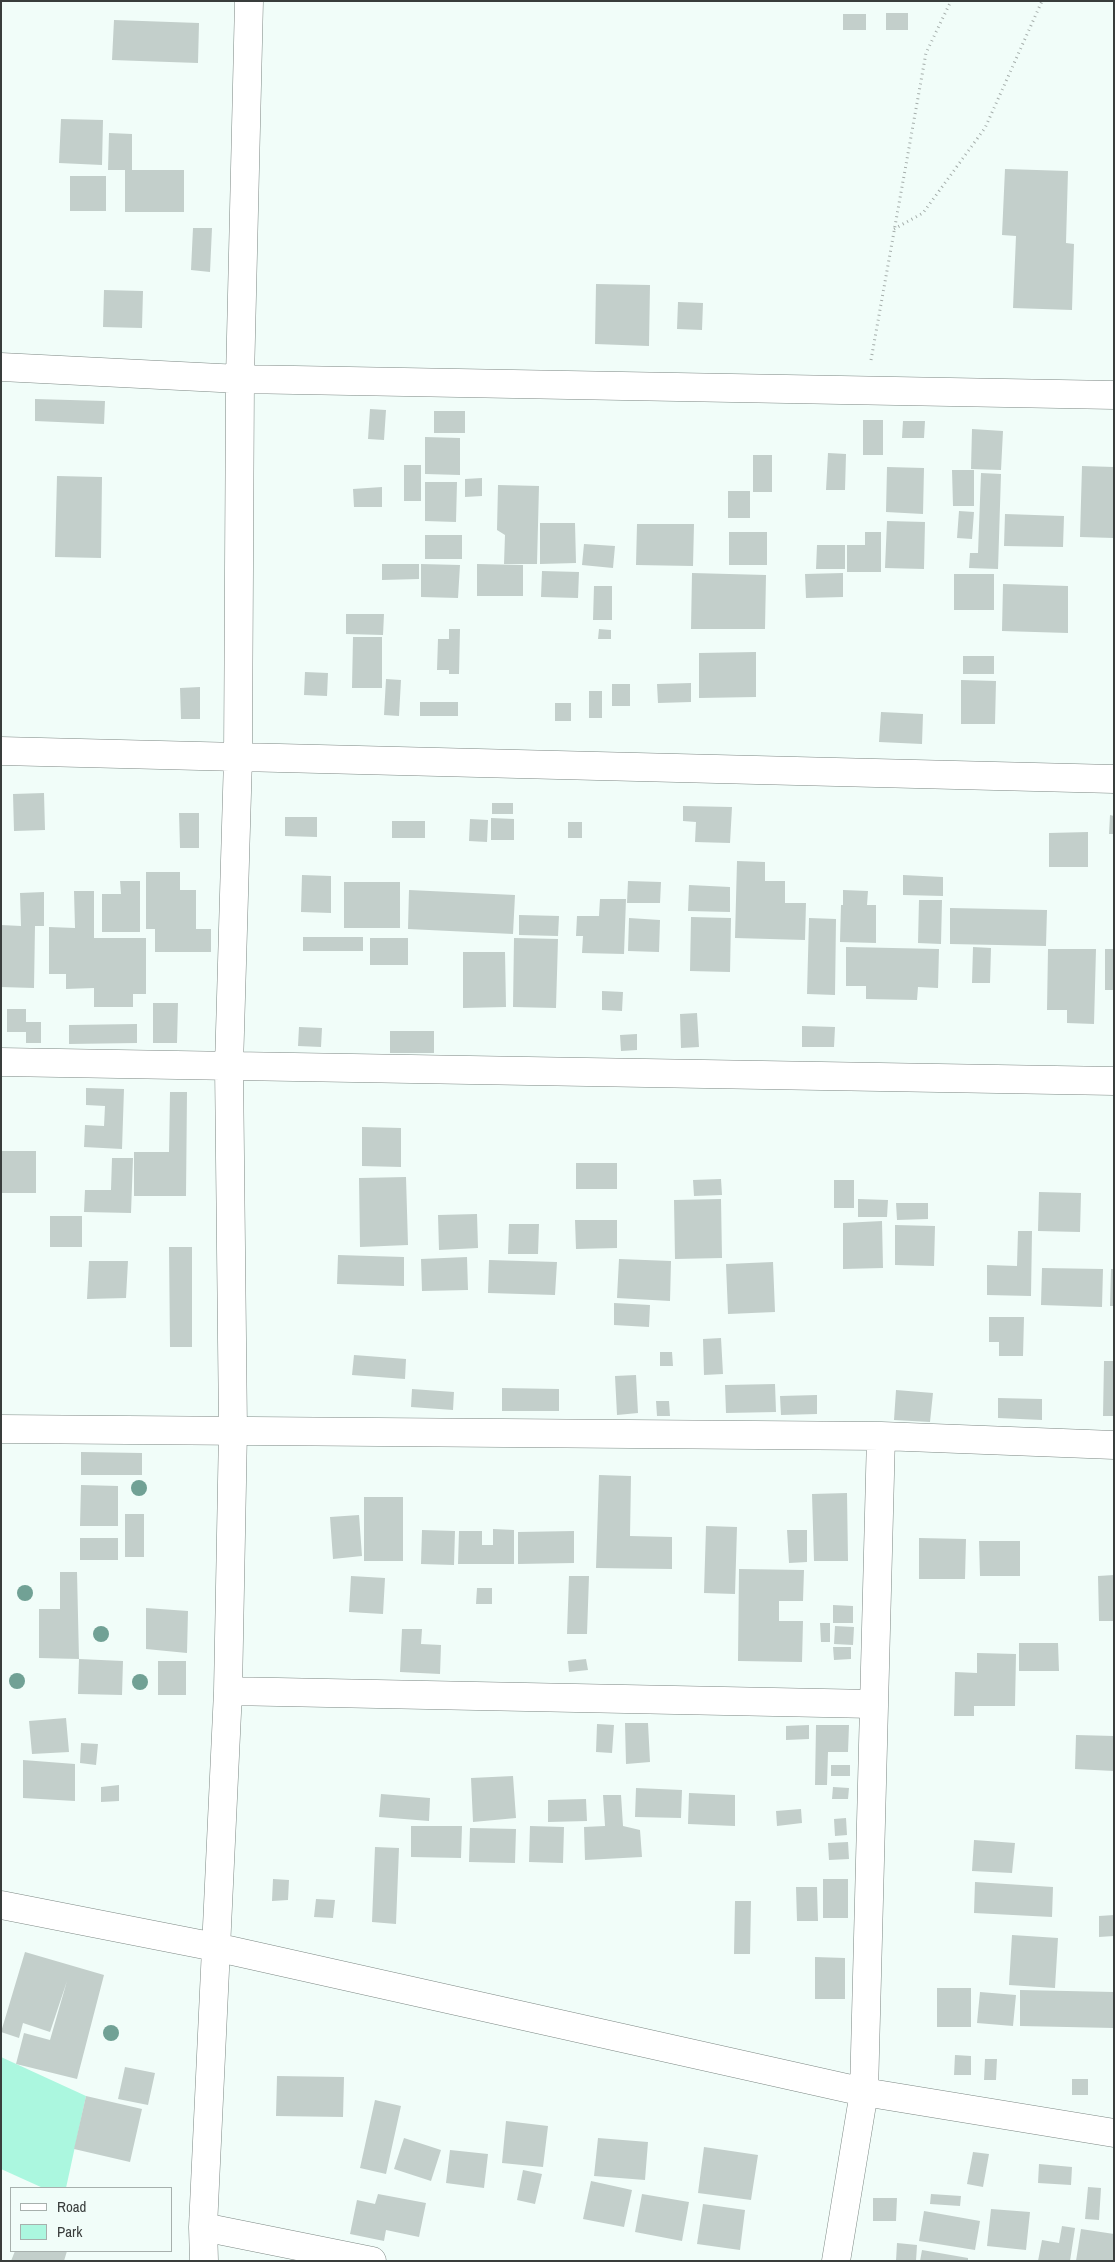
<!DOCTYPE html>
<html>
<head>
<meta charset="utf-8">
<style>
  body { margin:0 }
  #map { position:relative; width:1115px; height:2262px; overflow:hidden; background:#f1fdf9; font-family:"Archivo Narrow",sans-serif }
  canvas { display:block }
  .frame { position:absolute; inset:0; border:2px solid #393d3c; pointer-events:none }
  .legend { position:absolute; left:10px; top:2187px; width:162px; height:65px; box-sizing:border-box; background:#f1fdf9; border:1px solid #a7b0ad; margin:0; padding:6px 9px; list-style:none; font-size:15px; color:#393d3c }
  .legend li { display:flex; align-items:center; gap:10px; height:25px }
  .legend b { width:25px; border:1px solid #a7b0ad }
</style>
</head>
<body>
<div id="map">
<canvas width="1115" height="2262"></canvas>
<div class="frame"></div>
<ul class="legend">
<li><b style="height:6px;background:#fff"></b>Road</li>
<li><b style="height:14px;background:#abf7df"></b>Park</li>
</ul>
</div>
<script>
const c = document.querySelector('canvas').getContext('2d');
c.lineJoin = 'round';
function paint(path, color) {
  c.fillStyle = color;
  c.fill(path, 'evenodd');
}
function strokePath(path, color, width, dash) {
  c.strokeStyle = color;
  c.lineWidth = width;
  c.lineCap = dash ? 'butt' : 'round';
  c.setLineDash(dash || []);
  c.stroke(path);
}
const green = new Path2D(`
  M1 2057 86 2096 66 2188H43L1 2169Z`);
const building = new Path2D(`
  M886 13H908V30H886Z
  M843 14H866V30H843Z
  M114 20 199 23 198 63 112 60Z
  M61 119 103 120 102 165 59 163Z
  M109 133 132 134V170H184V212H125V170H108Z
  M1005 169 1068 171 1066 243 1074 244 1072 310 1013 308 1016 236 1002 235Z
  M70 176H106V211H70Z
  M193 228H212L210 272 191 270Z
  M596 284 650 285 649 346 595 344Z
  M104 290 143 291 142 328 103 327Z
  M678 302 703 303 702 330 677 329Z
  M35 399 105 401 104 424 35 421Z
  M370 409 386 410 384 440 368 439Z
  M434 411H465V433H434Z
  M863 420H883V455H863Z
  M903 421H925L924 438H902Z
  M972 429 1003 431 1001 470 971 469Z
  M425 437 460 438V475L425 474Z
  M828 453 846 454 845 490H826Z
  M753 455H772V492H753Z
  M404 465H421V501H404Z
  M1082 466 1114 467V538L1080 537Z
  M887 467 924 468 923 514 886 512Z
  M952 470H974V506H953Z
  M981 473 1001 474 998 569 969 568 970 553H978Z
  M57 476 102 477 101 558 55 557Z
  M482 478V496L465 497V479Z
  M425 482H457L456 522 425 521Z
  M498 485 539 486 537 564H504L505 535 497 530Z
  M382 487V507H354L353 489Z
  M728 491H750V518H728Z
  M959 511 974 512 972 539 957 538Z
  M1005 514 1064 516 1063 547 1004 546Z
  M887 521 925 522 924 569 885 568Z
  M540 523H575L576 563 540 564Z
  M637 524H694L693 566 636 565Z
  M729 532H767V565H729Z
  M865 532H881V572H847V545H865Z
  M425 535H462V559H425Z
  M584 544 615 546 613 568 582 565Z
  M817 545H845V569H816Z
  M382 564H419V579L382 580Z
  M421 564 460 565 458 598 421 597Z
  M477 564 523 565V596H477Z
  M542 571 579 572 578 598 541 597Z
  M692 573 766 575 765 629H691Z
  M843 573V597L806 598 805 574Z
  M954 574H994V610H954Z
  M1003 584 1068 586V633L1002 631Z
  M594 586H612V620H593Z
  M346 614H384L383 635 346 634Z
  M449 629H460L459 674H449V670H437L438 639H449Z
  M599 629 611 630V639H598Z
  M353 637H382V688H352Z
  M756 652V697L699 698V653Z
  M963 656H994V674H963Z
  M305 672 328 673 327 696 304 695Z
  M386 679 401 680 399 716 384 715Z
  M961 680 996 681 995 724H961Z
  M691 683V702L658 703 657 684Z
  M612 684H630V706H612Z
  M200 687V719H181L180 688Z
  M589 691H602V718H589Z
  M420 702H458V716H420Z
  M555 703H571V721H555Z
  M881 712 923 714 922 744 879 742Z
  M44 793 45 830 14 831 13 794Z
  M492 803H513V814H492Z
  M683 806 732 807 730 843 695 842 696 822 683 821Z
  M179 813H199V848H180Z
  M1110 815 1114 816V834H1109Z
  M285 817H317V837L285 836Z
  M491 818 514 819V840H491Z
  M470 819 488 820 487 842 469 841Z
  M392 821H425V838H392Z
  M568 822H582V838H568Z
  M1088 832V867H1049V833Z
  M737 861 765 862V881H785V903H806L805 940 735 938Z
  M146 872H180V890H196V929H211V952H155V929H146Z
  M302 875 331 876V913L301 912Z
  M903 875 943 877V896L903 895Z
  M120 881H140V932H102V894H121Z
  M628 881 661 882 660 903H627Z
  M344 882H400V928H344Z
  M689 885 730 887V912L688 911Z
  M409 890 515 895 513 934 408 929Z
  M843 890 868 891 867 905H876V943L840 942 841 905H843Z
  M74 891H94V938H146V994H133V1007H94V988L66 989V974H49V927L75 928Z
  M44 892V926H35L34 988 1 987V925L21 926 20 893Z
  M600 899H626L624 954 582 953 583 936H576L577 916H599Z
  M919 900H942L941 944 918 943Z
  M950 908 1047 910 1046 946 950 944Z
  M519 915 559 916 558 936 519 935Z
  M691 917 731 918 730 972 690 971Z
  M629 918 660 920 659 952 628 951Z
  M809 918 836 919 835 995 807 994Z
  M303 937H363V951H303Z
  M370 938H408V965H370Z
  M514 938 558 939 556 1008 513 1007Z
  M846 947 939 949 938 988 918 987 917 1000 866 999V986H846Z
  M973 947 991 948 990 983H972Z
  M1048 949H1096L1094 1024 1067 1023V1010H1047Z
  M1105 949H1114V990H1105Z
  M463 952H505L506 1007 463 1008Z
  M602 991 623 992 622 1011 602 1010Z
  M153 1003H178L177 1043H153Z
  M7 1009H26V1022H41V1043H26V1032H7Z
  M697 1013 699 1047 681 1048 680 1014Z
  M137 1024V1043L69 1044V1025Z
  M802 1026 835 1027 834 1047H802Z
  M299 1027 322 1028 321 1047 298 1046Z
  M390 1031H434V1053H390Z
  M637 1034V1050L621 1051 620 1035Z
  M86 1088 124 1089 122 1149 84 1147 85 1125 104 1126 105 1106 86 1105Z
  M170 1092H187L186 1196H134V1152H169Z
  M362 1127 401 1128V1167L362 1166Z
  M1 1151H36V1193H1Z
  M112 1158H133L131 1213 84 1212 85 1190H111Z
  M576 1163H617V1189H576Z
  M406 1177 408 1245 360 1247 359 1178Z
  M721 1179 722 1195 694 1196 693 1180Z
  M834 1180H854V1208H834Z
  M1039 1192 1081 1193 1080 1232 1038 1231Z
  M721 1199 722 1258 675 1259 674 1200Z
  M858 1199 888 1200 887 1217H858Z
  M896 1203H928V1219L897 1220Z
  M477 1214 478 1248 439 1250 438 1215Z
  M50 1216H82V1247H50Z
  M575 1220H617V1248L576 1249Z
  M882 1221 883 1268 843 1269V1223Z
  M509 1224H539L538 1254H508Z
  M895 1225 935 1226 934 1266 895 1265Z
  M1018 1231H1032L1031 1296 987 1295V1265L1017 1266Z
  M169 1247H192V1347H170Z
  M338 1255 404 1257V1286L337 1284Z
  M467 1257 468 1290 422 1291 421 1259Z
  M619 1259 671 1261 670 1301 617 1298Z
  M489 1260 557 1262 555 1295 488 1293Z
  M89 1261H128L126 1298 87 1299Z
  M773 1262 775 1312 728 1314 726 1264Z
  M1042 1268 1103 1269 1102 1307 1041 1305Z
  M1111 1269H1114V1306H1110Z
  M614 1303 650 1305 649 1327 614 1325Z
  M989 1317H1024L1023 1356H999V1342H989Z
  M721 1338 723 1374 704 1375 703 1339Z
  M660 1352H672L673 1366H660Z
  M354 1355 406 1359 405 1379 352 1375Z
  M1104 1361H1114V1416H1103Z
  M636 1375 638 1413 617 1415 615 1376Z
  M775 1384 776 1412 726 1413 725 1385Z
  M502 1388 559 1389V1411H502Z
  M412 1389 454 1392 453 1410 411 1407Z
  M896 1390 933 1393 930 1422 894 1420Z
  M817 1395V1414L781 1415 780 1396Z
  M998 1398 1042 1399V1420L998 1418Z
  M656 1401H669L670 1416H657Z
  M81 1452 142 1453V1475H81Z
  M599 1475 631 1476 630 1536 672 1537V1569L596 1568Z
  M81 1485 118 1486V1526H80Z
  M847 1493 848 1561H814L812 1494Z
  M364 1497H403V1561H364Z
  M125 1514H144V1557H125Z
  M359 1515 362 1556 333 1559 330 1517Z
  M706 1526 737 1527 735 1594 704 1593Z
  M493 1529 514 1530V1564H458L459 1531H482V1545H493Z
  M422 1530 455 1531 454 1565 421 1564Z
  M787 1530H807V1562L789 1563Z
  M574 1531V1563L518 1564V1532Z
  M80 1538H118V1560H80Z
  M919 1538 966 1539 965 1579H919Z
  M979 1541H1020V1576H980Z
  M739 1569 804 1570 803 1601H779V1621H803L802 1662 738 1661Z
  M60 1572H77L79 1659 123 1661 122 1695 78 1694 79 1659 39 1658V1609H60Z
  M1114 1575V1621H1099L1098 1576Z
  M351 1576 385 1578 383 1614 349 1612Z
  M569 1576H589L587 1634H567Z
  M477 1588H492V1604H476Z
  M833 1605 853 1606V1623H833Z
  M146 1608 188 1611 187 1653 146 1649Z
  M820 1623H830V1642H821Z
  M835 1626 854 1627 853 1645 834 1644Z
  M402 1629H422L421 1644 441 1645 440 1674 400 1672Z
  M1019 1643H1058L1059 1671H1019Z
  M833 1647H851V1659L834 1660Z
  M977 1653 1016 1654 1015 1706H974V1716H954L955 1672 977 1673Z
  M586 1659 588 1670 569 1672 568 1661Z
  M158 1661H186V1695H158Z
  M66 1718 69 1752 32 1754 29 1721Z
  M625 1723H648L650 1762 626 1764Z
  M597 1724 614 1725 612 1753 596 1752Z
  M809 1725V1739L786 1740V1726Z
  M816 1725H849L848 1752H828L827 1785H815Z
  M1076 1735 1114 1736V1771L1075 1769Z
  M81 1743 98 1744 96 1765 80 1763Z
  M23 1760 75 1764V1801L23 1798Z
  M831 1765H850V1776H831Z
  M513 1776 516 1818 473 1822 471 1778Z
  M119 1785V1801L101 1802V1787Z
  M833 1787 849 1788 848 1799H832Z
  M636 1788 682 1790 681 1818 635 1817Z
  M689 1793 735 1795V1826L688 1824Z
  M381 1794 430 1798 429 1821 379 1817Z
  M603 1795H621L623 1826 640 1830 642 1857 585 1860 584 1827 605 1826Z
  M586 1799 587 1821 548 1822V1800Z
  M801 1809 802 1823 777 1826 776 1811Z
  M846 1818 847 1835 835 1836 834 1819Z
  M411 1826H462L461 1858 411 1857Z
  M530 1826 564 1827 563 1863 529 1862Z
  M470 1828 516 1829 515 1863 469 1862Z
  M974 1840 1015 1843 1012 1873 972 1871Z
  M848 1842 849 1859 829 1860 828 1843Z
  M375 1847 399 1848 396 1924 372 1922Z
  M273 1879 289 1880 288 1900 272 1901Z
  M823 1879H848V1918H823Z
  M975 1882 1053 1887 1052 1917 974 1913Z
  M796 1887H817L818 1921H797Z
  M316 1899 335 1900 333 1918 314 1917Z
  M735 1901H751L750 1954H734Z
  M1114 1915V1936L1099 1937V1916Z
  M1012 1935 1058 1938 1055 1988 1009 1985Z
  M25 1952 104 1975 77 2079 16 2064 24 2033 50 2040 67 1981 50 2032 23 2023 19 2038 1 2032Z
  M815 1957 845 1958V1999H815Z
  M937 1988H971V2027H937Z
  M1020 1990 1114 1992V2028L1020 2026Z
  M980 1992 1016 1995 1013 2026 977 2023Z
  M955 2055 971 2056V2075H954Z
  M985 2059H997L996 2080H984Z
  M125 2067 155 2073 148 2105 118 2099Z
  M277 2076 344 2077 343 2117 276 2116Z
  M1072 2079H1088V2095H1072Z
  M86 2096 142 2109 130 2162 74 2149Z
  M375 2100 401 2106 386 2174 360 2168Z
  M506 2121 548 2126 543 2167 502 2163Z
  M404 2138 441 2150 431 2181 394 2169Z
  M598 2138 648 2142 645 2180 594 2176Z
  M704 2147 758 2155 751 2200 698 2193Z
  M450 2150 488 2154 484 2188 446 2183Z
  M973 2152 989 2154 983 2187 967 2184Z
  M1039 2164 1072 2167 1071 2185 1038 2183Z
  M523 2170 542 2174 535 2204 517 2200Z
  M591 2181 632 2190 624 2227 583 2219Z
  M1088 2187 1101 2188 1099 2220 1085 2219Z
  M378 2194 426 2203 419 2237 386 2230 384 2241 350 2234 357 2200 375 2204Z
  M642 2194 689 2202 682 2241 635 2232Z
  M931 2194 961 2196 960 2206 930 2204Z
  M873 2198H897L896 2221H873Z
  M703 2204 745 2210 740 2250 697 2244Z
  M991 2209 1030 2212 1026 2250 987 2246Z
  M924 2211 980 2221 975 2250 919 2241Z
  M1062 2226 1075 2228 1070 2261H1038L1042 2240 1059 2243Z
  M1081 2229 1114 2234V2261H1076Z
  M897 2243 917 2245 916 2261H896Z
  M922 2250 968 2258V2261H920Z
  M15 2251H67L64 2261H11Z`);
const path = new Path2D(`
  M894 229 923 213 985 128 1042 1
  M871 360 926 53 951 1`);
const minor = new Path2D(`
  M1 367 240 379 1114 395
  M1 751 1114 779
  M1 1062 1114 1081
  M1 1429 881 1436 1114 1445
  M228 1691 873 1704
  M1 1905 215 1947 864 2092 1114 2133
  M203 2227 372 2261
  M204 2261 203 2227 228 1691 233 1430 229 1066 238 758 240 379 249 1
  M836 2261 864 2092 881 1436`);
const trees = [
  [139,1488],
  [25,1593],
  [101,1634],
  [17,1681],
  [140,1682],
  [111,2033]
];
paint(green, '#abf7df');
paint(building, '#c3cfcb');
strokePath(minor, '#7d8884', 29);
strokePath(path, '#a5aeab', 3, [1, 4]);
strokePath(minor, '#fff', 28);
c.fillStyle = '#71a195';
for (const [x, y] of trees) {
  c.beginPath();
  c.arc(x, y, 8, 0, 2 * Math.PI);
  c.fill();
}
</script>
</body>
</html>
